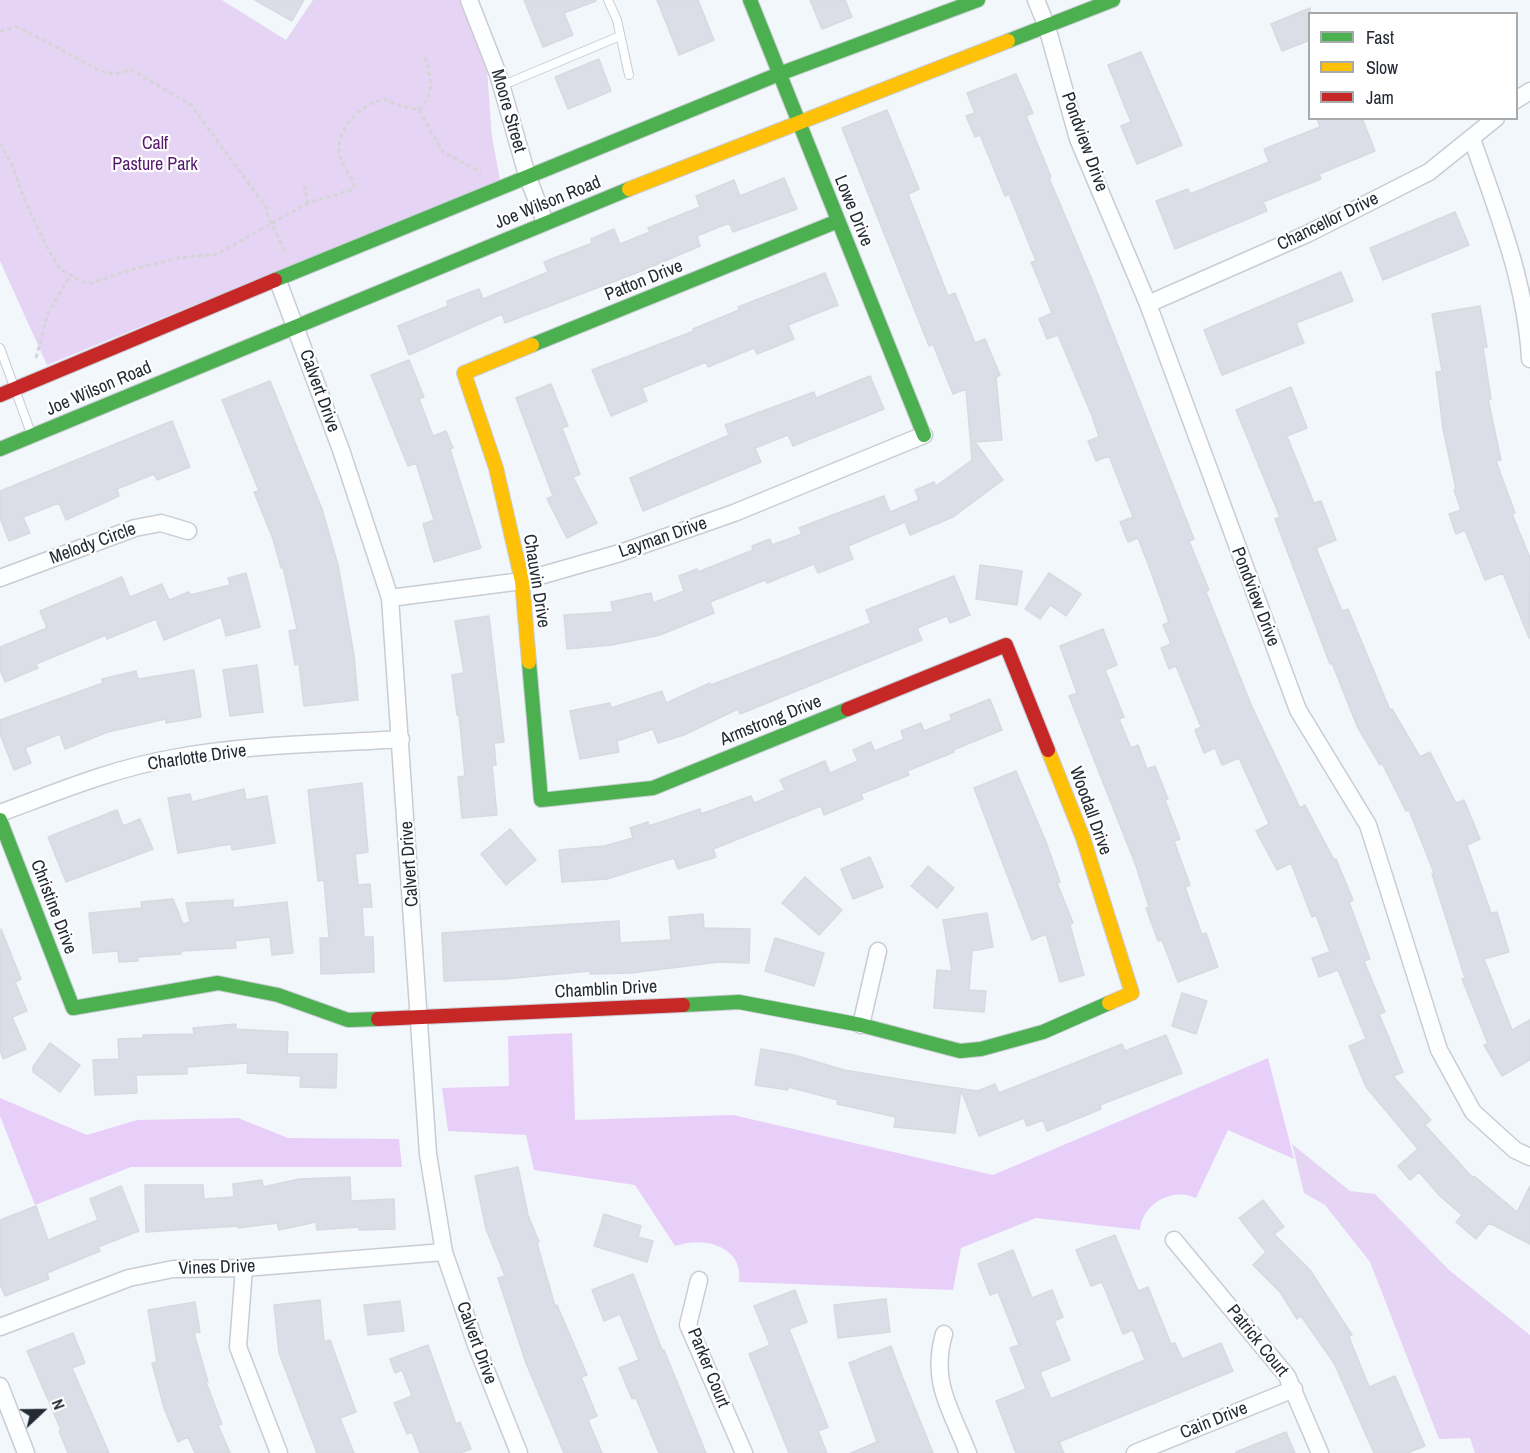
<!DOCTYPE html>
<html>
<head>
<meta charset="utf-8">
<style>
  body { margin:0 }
  #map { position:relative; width:1530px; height:1453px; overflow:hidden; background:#f2f7fc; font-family:"Archivo Narrow",sans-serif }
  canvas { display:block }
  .legend { position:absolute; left:1308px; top:12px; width:210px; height:108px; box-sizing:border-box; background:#fff; border:2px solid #a7aaad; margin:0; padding:8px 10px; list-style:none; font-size:18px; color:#242a33 }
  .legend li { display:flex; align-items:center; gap:12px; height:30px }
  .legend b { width:30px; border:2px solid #a7aaad }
  .north { position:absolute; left:12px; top:1381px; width:60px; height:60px; -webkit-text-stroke:4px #fff; paint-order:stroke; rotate:68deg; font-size:16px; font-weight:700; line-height:24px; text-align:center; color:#242a33 }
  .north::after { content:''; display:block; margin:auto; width:21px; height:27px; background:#242a33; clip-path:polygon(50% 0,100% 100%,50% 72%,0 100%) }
</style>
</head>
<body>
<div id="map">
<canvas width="1530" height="1453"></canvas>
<ul class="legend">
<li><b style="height:8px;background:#4caf50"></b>Fast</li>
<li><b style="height:8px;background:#ffc107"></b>Slow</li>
<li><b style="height:8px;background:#c62828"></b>Jam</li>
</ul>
<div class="north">N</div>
</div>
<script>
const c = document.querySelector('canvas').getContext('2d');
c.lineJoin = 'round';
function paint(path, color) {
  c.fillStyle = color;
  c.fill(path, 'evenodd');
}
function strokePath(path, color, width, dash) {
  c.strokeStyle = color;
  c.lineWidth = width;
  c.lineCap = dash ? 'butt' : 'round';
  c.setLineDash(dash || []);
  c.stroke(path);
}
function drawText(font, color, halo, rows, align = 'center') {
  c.font = font + ' "Archivo Narrow",sans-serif';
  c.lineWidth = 4.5;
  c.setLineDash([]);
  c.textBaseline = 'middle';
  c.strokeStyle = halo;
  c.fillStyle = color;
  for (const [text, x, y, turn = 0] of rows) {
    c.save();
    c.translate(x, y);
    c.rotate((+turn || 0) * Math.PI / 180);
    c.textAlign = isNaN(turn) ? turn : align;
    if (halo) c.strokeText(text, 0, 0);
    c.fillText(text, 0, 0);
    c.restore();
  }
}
const green = new Path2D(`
  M0 0H222L286 40 313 0H460L487 70 492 137 500 180 47 365 0 261Z
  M1292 1144 1350 1191 1375 1194 1449 1270 1530 1335V1453H1475L1470 1438 1439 1439 1370 1262 1325 1205 1304 1193Z`);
const forest = new Path2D(`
  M572 1033 575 1120 733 1115 993 1175 1268 1058 1294 1159 1228 1130 1196 1198C1172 1187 1142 1204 1140 1230L1036 1218 961 1248 953 1290 739 1282C744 1245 702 1236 675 1246L635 1185 534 1170 526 1135 448 1131 442 1088 509 1086 508 1036Z
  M0 1098 87 1135 137 1120 238 1118 288 1138 399 1139 402 1167H131L35 1205 0 1116Z`);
const building = new Path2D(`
  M255 0H304L292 21Z
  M524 0H595L596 1 564 13 573 35 543 47Z
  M657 0H698L714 40 679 55Z
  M810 0H845L852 17 822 29Z
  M1310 8V40L1282 51 1271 24Z
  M1141 52 1182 145 1137 164 1121 126 1131 122 1108 65Z
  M599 59 611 91 568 109 555 77Z
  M1016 74 1033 113 1026 116 1051 177 1049 178 1093 282 1194 539 1189 541 1209 590 1206 592 1252 707 1300 808 1305 805 1334 860 1336 859 1353 900 1349 902 1370 959 1364 961 1385 1012 1379 1014 1403 1072 1393 1076 1431 1120 1425 1125 1473 1178 1474 1176 1517 1212 1530 1186V1244L1489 1223 1476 1239 1456 1222 1462 1215 1440 1196 1419 1172 1410 1180 1398 1166 1418 1149 1366 1087 1349 1046 1366 1039 1338 970 1319 977 1312 958 1330 952 1316 915 1312 917 1291 863 1277 870 1256 831 1269 824 1239 758 1222 765 1215 748 1204 753 1195 730 1201 727 1176 666 1169 669 1161 648 1171 644 1163 625 1169 622 1150 569 1138 538 1128 542 1120 522 1133 517 1109 456 1096 461 1088 441 1099 437 1092 416 1058 335 1047 339 1039 319 1052 313 1031 262 1036 261 1009 194 1005 196 980 135 975 137 966 116 975 113 967 93Z
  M887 110 919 189 908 194 948 296 955 293 975 343 985 339 1000 375 996 377 1002 440 975 442 1003 480 953 517 910 535 905 522 848 546 853 559 818 573 814 564 767 583 765 580 710 602 714 613 660 635 612 645 567 649 564 615 613 612 611 602 651 593 653 603 684 591 679 576 697 569 698 572 753 550 752 546 770 539 772 545 802 534 799 528 835 514 884 496 890 512 919 500 915 490 934 482 936 486 972 460 966 389 953 394 933 344 929 346 842 128Z
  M1317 118H1362L1375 151 1319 174 1321 179 1263 202 1267 211 1175 249 1156 201 1188 189 1190 194 1269 162 1264 149 1320 127Z
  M784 178 797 209 733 232 729 223 697 236 700 246 644 270 505 323 502 314 409 355 398 326 448 306 447 301 479 289 483 299 548 272 544 262 592 243 591 239 614 229 620 244 650 232 648 228 700 207 696 196 734 180 740 196Z
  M1455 212 1469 245 1383 280 1370 248Z
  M1341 272 1353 301 1296 323 1304 343 1222 375 1204 330Z
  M825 273 838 305 788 325 794 339 757 354 754 348 708 367 706 362 642 388 647 401 611 416 592 370 694 331 693 329 739 310 738 307Z
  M1480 306 1487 347H1483L1491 399H1488L1501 460 1496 461 1515 513 1512 514 1530 558 1529 638 1503 573 1485 580 1465 530 1456 534 1449 514 1461 510 1454 490 1456 489 1443 429 1436 372 1442 371 1432 314Z
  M409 360 424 397 419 399 433 436 446 431 453 448 450 449 481 548 434 562 423 524 434 520 416 463 408 466 371 375Z
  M870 376 884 409 793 446 788 435 755 448 761 462 643 511 630 478 729 435 725 425 814 392 816 398Z
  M270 381 322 509 338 565 354 655 358 700 304 706 299 664 295 665 289 631 297 629 283 567 281 568 273 539 254 492 259 491 222 400Z
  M551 384 568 426 562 428 580 474 573 477 597 523 567 538 547 499 553 496 516 398Z
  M1291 387 1307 428 1287 436 1314 503 1321 501 1336 540 1316 548 1342 611 1348 609 1390 710 1392 709 1420 757 1430 752 1456 803 1464 800 1480 839 1467 845 1491 913 1497 912 1509 952 1484 959 1512 1030 1530 1020V1060L1502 1076 1484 1045 1488 1044 1462 979 1465 978 1432 874 1434 873 1409 810 1406 811 1382 763 1380 765 1357 726 1332 663 1330 664 1275 519 1280 517 1236 410Z
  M172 421 190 467 157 480 154 474 117 489 119 496 66 520 59 503 23 517 30 533 9 541 0 518V491Z
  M980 565 1022 571 1017 605 976 599Z
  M246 573 260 627 226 636 221 617 164 640 156 619 107 639 106 635 36 664 38 668 5 682 0 670V647L47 628 40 611 122 577 130 597 162 584 169 600 189 592 190 595 230 585 228 578Z
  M1049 573 1081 594 1066 616 1050 605 1040 619 1025 609Z
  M954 576 970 615 950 623 947 616 917 628 922 640 740 714 738 709 684 735 658 743 653 729 617 741 619 752 580 759 570 711 610 703 611 708 662 691 666 703 710 683 711 685 871 623 866 610Z
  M489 616 504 742 494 743 496 765H492L497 815 462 818 458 777 465 776 459 715H457L452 675 464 673 455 621Z
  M1103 629 1117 665 1105 670 1124 717 1119 719 1131 748 1138 745 1147 769 1155 766 1168 799 1165 800 1180 839 1174 841 1190 885 1185 887 1202 935 1206 933 1218 967 1178 982 1162 940 1158 941 1146 908 1149 907 1136 866 1069 696 1077 693 1060 646Z
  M257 665 263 712 230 716 223 670Z
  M194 670 201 717 166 723V719L108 732 65 749 60 734 25 748 31 763 14 770 0 734V720L103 683 102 679 136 671 138 679Z
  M990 699 1002 730 953 750 954 752 907 771 909 775 861 794 863 799 824 815 821 806 713 849 716 857 678 869 674 858 607 879 562 882 559 850 604 846 633 838 630 828 648 822 649 826 700 809 701 814 751 796 754 803 785 790 780 780 825 761 830 773 858 761 853 750 871 742 875 751 904 739 901 731 921 723 924 731 952 720 950 715Z
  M1016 771 1046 842 1060 882 1057 883 1073 923 1070 925 1084 975 1060 982 1046 934 1032 940 974 788Z
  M362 783 368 852 355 854 358 885 370 884 372 907H362L364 937H373L374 972 321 974 320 938H329L324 880 318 881 308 790Z
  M244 789 246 800 267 796 275 843 232 850 231 844 178 853 168 798 190 794 192 802Z
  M117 810 123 826 140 819 153 849 66 882 48 837Z
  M510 829 536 860 506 885 481 854Z
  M870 857 883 887 853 899 841 869Z
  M928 866 954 888 937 908 911 886Z
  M805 877 842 910 819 935 782 903Z
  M173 899 183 924 190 922 186 903 233 900V908L287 902 293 953 272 955 270 937 235 941 236 948 181 951V954L138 957V961L119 962 118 951 93 953 89 913 142 908 141 902Z
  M987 913 993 947 972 951 969 990 986 991 984 1012 934 1008 937 970 952 971 943 920Z
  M703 914 704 928 750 929 749 963 719 962 631 973 590 974V971L505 979 444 981 442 933 619 921 620 943 671 940 669 917Z
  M1 929 21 979 15 982 27 1011 12 1017 26 1049 3 1059 0 1050Z
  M775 938 824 953 814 986 765 971Z
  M1182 993 1207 1001 1196 1034 1172 1026Z
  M236 1024V1029L288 1032 287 1054H337L336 1088 300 1087 301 1076 247 1073 248 1063 187 1067V1074L136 1075 137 1093 95 1095 93 1060 119 1059 118 1039 143 1038V1035L194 1034 193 1028Z
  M1166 1035 1182 1073 1100 1105 1101 1109 1047 1131 1043 1120 1027 1126 1024 1118 979 1136 961 1090 955 1133 894 1127 896 1117 837 1104 838 1100 788 1087V1090L755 1085 761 1049 794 1055 844 1070 929 1084 978 1091 995 1084 999 1093 1122 1044 1125 1051Z
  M50 1043 80 1065 60 1092 33 1072V1067Z
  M518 1167 528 1215 539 1242 537 1243 555 1306 557 1305 587 1375 581 1377 597 1416 588 1420 602 1453H564L526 1363 498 1278 505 1276 486 1229 475 1176Z
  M350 1177 351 1201 394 1199 395 1229 359 1230V1227L317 1230 316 1222 279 1230 277 1223 238 1228V1226L146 1232 145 1185H203L204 1199 234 1197 233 1184 262 1180 263 1187 299 1179Z
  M121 1186 139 1231 98 1247 100 1251 47 1273 49 1279 5 1296 0 1285V1220L36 1206 48 1240 98 1220 90 1199Z
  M1263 1200 1284 1227 1274 1234 1310 1270 1352 1335 1349 1337 1369 1387 1395 1376 1425 1446 1407 1453H1374L1334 1363 1301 1316 1297 1319 1280 1292 1253 1265 1266 1252 1239 1218Z
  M604 1214 641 1226 638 1237 653 1241 647 1262 594 1246Z
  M1115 1235 1138 1291 1148 1287 1171 1344 1175 1343 1182 1359 1221 1343 1233 1371 1059 1442 1064 1453H1016L996 1401 1026 1389 1010 1348 1019 1345 998 1292 990 1295 978 1264 1013 1250 1032 1298 1052 1290 1063 1317 1054 1321 1070 1360 1040 1372 1051 1399 1145 1360 1133 1330 1123 1334 1102 1282 1091 1286 1076 1250Z
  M633 1274 662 1350H664L706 1453H659L636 1398 632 1399 619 1368 639 1360 620 1314 604 1321 592 1290Z
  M795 1290 807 1322 789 1329 828 1427 818 1431 827 1453H789L749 1354 770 1345 754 1306Z
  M886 1299 890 1332 838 1338 834 1305Z
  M320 1300 324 1342 330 1340 356 1412 340 1418 354 1453H317L279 1353 274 1305Z
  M400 1301 404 1331 368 1335 364 1305Z
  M195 1302 200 1332 194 1333 208 1382H206L222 1424 218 1425 230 1453H195L188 1437 178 1442 164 1408 152 1363 157 1362 148 1310Z
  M73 1333 85 1363 72 1368 109 1453H68L59 1431 61 1430 27 1351Z
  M428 1345 456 1424 460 1422 471 1449 460 1453H420L412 1432 407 1434 394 1403 412 1396 402 1370 395 1373 390 1359Z
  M891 1346 902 1376 933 1453H851L877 1442 849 1363Z
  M1286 1432 1295 1453H1236V1452Z`);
const path = new Path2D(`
  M0 31 16 27 24 30 101 71 113 74 132 70 191 105 266 207 268 216 286 254
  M419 110 443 152 481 172
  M0 143 13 167 24 199 49 251 60 269 82 282 92 283 123 272 178 258 217 254 308 203 351 190 354 185C350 173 340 163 339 151 338 125 363 103 385 99L394 104 419 110C436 91 431 77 424 54
  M304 185 308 203
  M36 358 48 313 70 276`);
const lane = new Path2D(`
  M608 0 617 20 629 75
  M501 86 620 36
  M0 348 32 436`);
const street = new Path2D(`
  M469 0 498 74 527 175 545 222
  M1036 0 1047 27 1078 139 1148 304 1298 710 1368 825 1439 1050 1473 1112 1515 1150 1530 1157
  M1516 100 1530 91
  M1472 139C1497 211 1526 282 1530 359
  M278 281 341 450 390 598 428 1154 444 1252 476 1345 519 1453
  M1148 304 1307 234 1429 172 1496 118
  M0 578 135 528 161 523 188 531
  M390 598 522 581 620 553 734 513 924 435
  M0 813C57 792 114 768 174 758 248 744 326 744 401 739
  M861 1025 878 951
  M1174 1240 1287 1376 1320 1453
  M244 1268 238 1347 279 1453
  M699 1280 688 1325 744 1453
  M0 1327 129 1278 173 1269 244 1268 444 1252
  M944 1334C930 1382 951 1409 968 1453
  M0 1386 26 1453
  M1135 1453 1294 1389`);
const fast = new Path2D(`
  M750 0 924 435
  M1008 41 1113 0
  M275 280 779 74 978 0
  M532 345 838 221
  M0 449 629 189
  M529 662 541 800 653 788 848 709
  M0 820 73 1008 218 983 278 995 348 1020 378 1019
  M683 1005 739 1002 861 1025 960 1051 981 1049 1043 1032 1109 1003`);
const slow = new Path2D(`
  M629 189 1008 41
  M529 662 522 581 496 468 464 373 532 345
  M1048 750 1083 838 1132 993 1109 1003`);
const jam = new Path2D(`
  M0 395 275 280
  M848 709 1006 645 1048 750
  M378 1019 683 1005`);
const streetNames = [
  ["Moore Street",508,111,74],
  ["Pondview Drive",1084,142,70],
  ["Joe Wilson Road",548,203,-22],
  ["Lowe Drive",853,211,68],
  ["Chancellor Drive",1328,222,-26],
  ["Patton Drive",644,281,-22],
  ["Joe Wilson Road",99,389,-23],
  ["Calvert Drive",319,391,70],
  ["Layman Drive",663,538,-19],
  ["Melody Circle",93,544,-20],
  ["Chauvin Drive",536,581,81],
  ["Pondview Drive",1255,597,69],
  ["Armstrong Drive",771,721,-22],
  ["Charlotte Drive",197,758,-8],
  ["Woodall Drive",1090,811,70],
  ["Calvert Drive",410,864,-94],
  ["Christine Drive",53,907,69],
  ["Chamblin Drive",606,990,-3],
  ["Vines Drive",217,1268,-2],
  ["Patrick Court",1257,1341,51],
  ["Calvert Drive",476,1343,70],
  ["Parker Court",708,1368,68],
  ["Cain Drive",1214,1421,-22]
];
const parkNames = [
  ["Calf",155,144],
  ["Pasture Park",155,165]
];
paint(green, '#e6d4f5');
paint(forest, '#e8cff9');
paint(building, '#dbdee6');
strokePath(building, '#d8dae2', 1.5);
strokePath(lane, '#c8cdd4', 10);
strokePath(street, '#c8cdd4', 19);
strokePath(fast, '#c8cdd4', 16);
strokePath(slow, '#c8cdd4', 16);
strokePath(jam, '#c8cdd4', 16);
strokePath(path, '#d4d5d8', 3, [4.5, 3]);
strokePath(lane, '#fdfeff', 8);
strokePath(street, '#fdfeff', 16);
strokePath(fast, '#4caf50', 14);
strokePath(slow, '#ffc107', 14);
strokePath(jam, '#c62828', 14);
drawText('18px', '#242a33', '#fff', streetNames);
drawText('18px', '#54196c', '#fff', parkNames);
</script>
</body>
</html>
